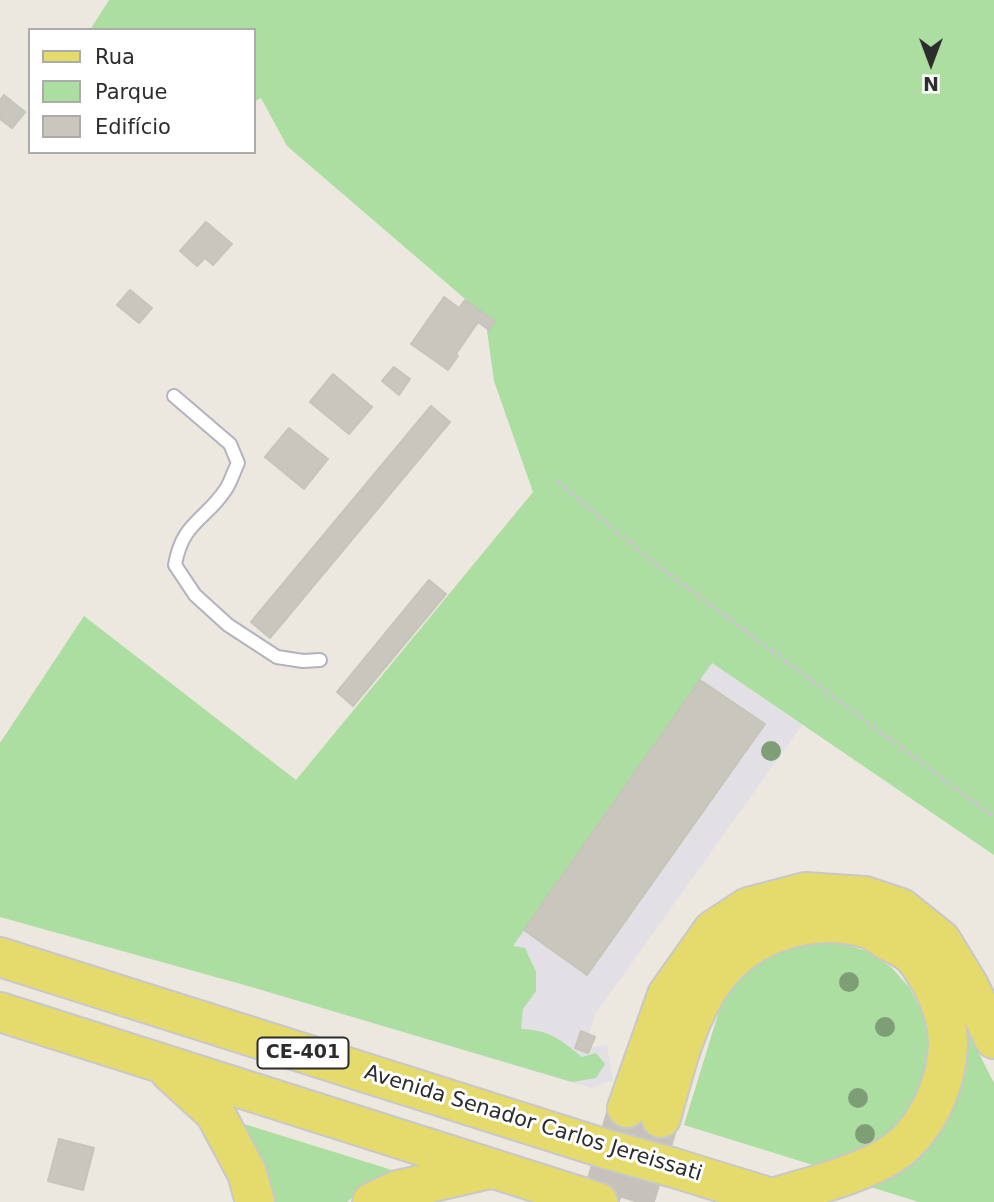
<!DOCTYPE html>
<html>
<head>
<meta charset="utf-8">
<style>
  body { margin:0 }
  #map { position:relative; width:994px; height:1202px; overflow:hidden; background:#ece8df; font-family:"DejaVu Sans",sans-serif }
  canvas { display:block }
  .legend { position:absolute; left:28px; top:28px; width:228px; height:126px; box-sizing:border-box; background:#fff; border:2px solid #ababab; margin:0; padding:9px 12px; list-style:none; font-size:21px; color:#2c2c2c }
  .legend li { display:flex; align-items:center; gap:14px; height:35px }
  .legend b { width:35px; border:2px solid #ababab }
  .north { position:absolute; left:896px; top:28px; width:70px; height:70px; -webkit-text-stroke:5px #fff; paint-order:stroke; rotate:180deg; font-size:19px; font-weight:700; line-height:28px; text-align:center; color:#2c2c2c }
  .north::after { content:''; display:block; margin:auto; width:24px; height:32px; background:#2c2c2c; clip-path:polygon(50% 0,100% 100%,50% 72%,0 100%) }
</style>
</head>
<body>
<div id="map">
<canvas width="994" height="1202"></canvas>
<ul class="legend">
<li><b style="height:9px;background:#e5db6c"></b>Rua</li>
<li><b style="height:19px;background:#acdda1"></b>Parque</li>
<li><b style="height:19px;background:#c8c6bd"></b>Edifício</li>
</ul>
<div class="north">N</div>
</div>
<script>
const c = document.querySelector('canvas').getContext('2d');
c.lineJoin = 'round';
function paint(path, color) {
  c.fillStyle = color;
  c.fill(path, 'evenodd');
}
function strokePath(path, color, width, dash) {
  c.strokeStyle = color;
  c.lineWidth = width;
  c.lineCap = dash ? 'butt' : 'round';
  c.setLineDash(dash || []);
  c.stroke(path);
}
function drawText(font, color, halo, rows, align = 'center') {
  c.font = font + ' "DejaVu Sans",sans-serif';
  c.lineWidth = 6;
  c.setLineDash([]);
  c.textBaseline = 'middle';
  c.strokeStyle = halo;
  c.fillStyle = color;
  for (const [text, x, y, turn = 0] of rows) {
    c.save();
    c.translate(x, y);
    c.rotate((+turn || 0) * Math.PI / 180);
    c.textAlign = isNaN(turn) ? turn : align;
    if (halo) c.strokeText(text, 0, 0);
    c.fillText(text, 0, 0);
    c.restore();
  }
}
const industrial = new Path2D(`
  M712 663 802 725 596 1013 589 1034 595 1037 591 1047 607 1045 613 1080 591 1088 255 988 478 994Z`);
const green = new Path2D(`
  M109 0H994V855L712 663 513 946 525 948 536 972V991L523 1009 521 1029C549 1030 560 1039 582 1057L596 1053 605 1064 596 1078 572 1082 255 988 0 917V743L84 616 296 780 533 492 494 381 485 316 287 146 261 98 254 102V30H90Z
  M799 942 841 943 866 951 891 967 909 987 923 1013 930 1042 925 1092 883 1141 830 1164 813 1165 684 1125 723 998 755 962Z
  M934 965 994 1083V1202H919L864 1185 924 1146Z
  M241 1123 392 1170 396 1175 371 1181 347 1202H268Z`);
const building = new Path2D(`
  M4 95 25 112 12 128 0 119V100Z
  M206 222 232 244 213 265 205 258 197 266 180 251Z
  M130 290 152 308 139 323 117 305Z
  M444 297 459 308 465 300 495 321 489 330 478 322 456 354 458 356 448 370 411 344Z
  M394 367 410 379 399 395 382 381Z
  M333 374 372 407 349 434 310 402Z
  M431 406 450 422 270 638 251 622Z
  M289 428 328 459 304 489 265 457Z
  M429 580 446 594 353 706 337 692Z
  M700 680 765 724 587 975 524 930Z
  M581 1031 595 1037 588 1053 575 1048Z
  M59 1139 94 1148 83 1190 48 1181Z`);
const primaryTunnel = new Path2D(`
  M600 1202 627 1108
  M635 1202 661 1118`);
const path = new Path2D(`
  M557 481 653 562 994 817`);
const service = new Path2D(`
  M174 396 230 444 238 463C234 471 231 481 226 489 206 520 182 522 175 565L195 595 228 625 277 657 303 661 320 660`);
const primary = new Path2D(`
  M0 957 606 1149
  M0 1012 598 1202
  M170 1072 215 1113 247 1173 255 1202
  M627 1108 667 995 713 930 748 907 805 892 865 896 901 908 941 940 969 986 994 1039
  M661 1118C674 1072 686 1019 714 980 747 933 810 914 865 928 873 930 881 936 888 941 896 945 908 950 914 957 928 974 940 998 945 1019 957 1064 931 1129 892 1154 862 1174 808 1187 773 1198
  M671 1167 785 1202
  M372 1202 398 1190 490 1169`);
const primaryBridge = new Path2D(`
  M606 1149 671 1167`);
const trees = [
  [771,751],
  [849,982],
  [885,1027],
  [858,1098],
  [865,1134]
];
const shields = [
  [303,1053,91]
];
const shieldNames = [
  ["CE-401",303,1053]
];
const streetNames = [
  ["Avenida Senador Carlos Jereissati",533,1124,17]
];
paint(industrial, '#e2dfe5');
paint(green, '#acdda1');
paint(building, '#c8c6bd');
strokePath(building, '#c7c4b9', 2);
strokePath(primaryTunnel, '#c6c2bb', 38, [38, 19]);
strokePath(service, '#b2b3be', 16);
strokePath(primary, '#c8c8c8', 42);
strokePath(path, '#c8c8c8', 4.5, [5, 3.5]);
strokePath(service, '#fff', 12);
strokePath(primary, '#e5db6c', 38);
strokePath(primaryBridge, '#c8c8c8', 42, []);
strokePath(primaryBridge, '#e5db6c', 38);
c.fillStyle = '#7e9f76';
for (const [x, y] of trees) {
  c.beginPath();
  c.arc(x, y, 10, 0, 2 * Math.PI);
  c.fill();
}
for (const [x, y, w] of shields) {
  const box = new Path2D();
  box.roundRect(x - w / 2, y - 15.5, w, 31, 5);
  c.fillStyle = '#fff';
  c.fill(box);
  strokePath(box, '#2c2c2c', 2);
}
drawText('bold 19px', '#2c2c2c', null, shieldNames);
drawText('21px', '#2c2c2c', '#fff', streetNames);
</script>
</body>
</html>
